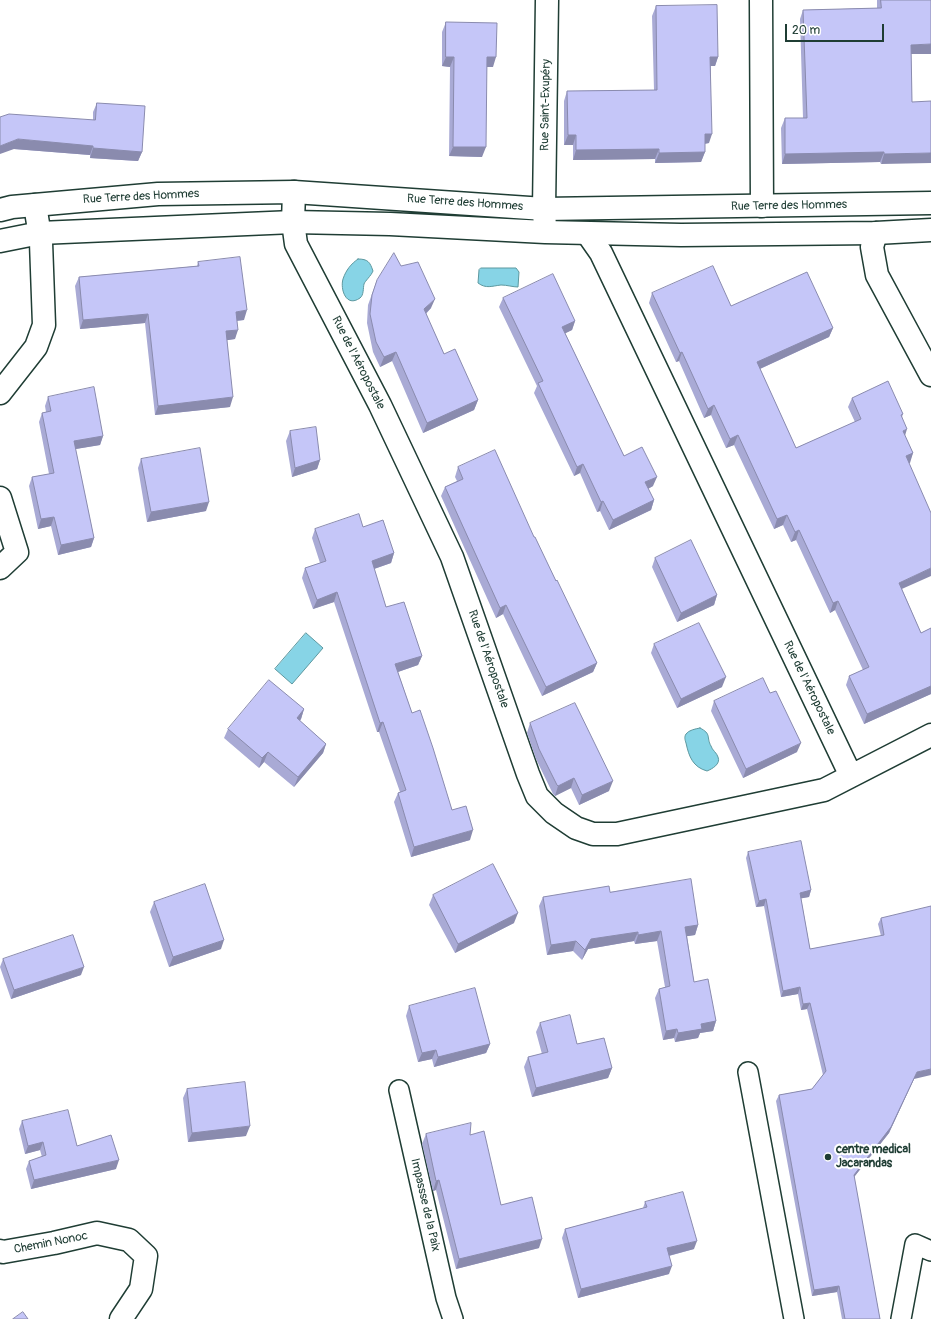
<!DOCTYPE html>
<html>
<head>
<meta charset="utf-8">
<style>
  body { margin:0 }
  #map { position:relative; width:931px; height:1319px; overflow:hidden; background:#fff; font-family:Pangolin,sans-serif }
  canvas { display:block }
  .scale { position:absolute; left:785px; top:24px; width:99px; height:18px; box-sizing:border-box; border:2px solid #1f3d34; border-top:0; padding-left:5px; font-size:12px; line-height:14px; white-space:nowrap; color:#1f3d34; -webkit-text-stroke:3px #fff; paint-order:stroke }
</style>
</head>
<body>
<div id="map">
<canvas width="931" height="1319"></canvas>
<div class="scale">20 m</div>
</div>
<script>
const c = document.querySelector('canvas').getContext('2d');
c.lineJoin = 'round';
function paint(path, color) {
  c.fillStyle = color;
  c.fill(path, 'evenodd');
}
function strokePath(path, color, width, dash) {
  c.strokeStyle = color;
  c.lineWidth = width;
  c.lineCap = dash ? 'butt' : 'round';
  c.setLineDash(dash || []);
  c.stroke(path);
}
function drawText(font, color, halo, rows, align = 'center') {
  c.font = font + ' Pangolin,sans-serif';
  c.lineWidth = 4;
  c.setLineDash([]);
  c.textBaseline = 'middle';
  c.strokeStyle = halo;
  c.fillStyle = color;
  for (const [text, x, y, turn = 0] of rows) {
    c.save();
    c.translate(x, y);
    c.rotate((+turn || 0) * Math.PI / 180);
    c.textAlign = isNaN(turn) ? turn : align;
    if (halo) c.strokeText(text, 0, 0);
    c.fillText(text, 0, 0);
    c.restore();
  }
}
const water = new Path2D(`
  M358 259C368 259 370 262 373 271 371 276 365 281 364 284 363 288 364 295 360 298 346 308 340 289 343 279 346 270 351 264 358 259Z
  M481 268H516L519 272 518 287C513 287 507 285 501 285 492 286 486 289 478 283L479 270Z
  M306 633 323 648 292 684 275 669Z
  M700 728C712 734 706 737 711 746 712 750 717 753 718 757 721 764 712 769 707 771 693 767 689 757 686 743 685 740 684 737 686 734 689 730 695 729 700 728Z`);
const lane = new Path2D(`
  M748 1072 794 1319
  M399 1090 446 1298 453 1319
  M901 1319 915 1244 931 1251`);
const street = new Path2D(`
  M761 0 762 206
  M294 192 293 222 296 244 380 405 452 557 528 774 537 796 554 813 576 828 593 834H617L824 790 931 735
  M545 229 544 209 547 0
  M587 233 601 253 851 776
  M876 233 872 247 877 275 931 375
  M0 393 36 347 44 325 41 242 35 205
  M0 498 17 552 0 568
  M0 1251 3 1252 54 1243 97 1233 129 1240 146 1256 141 1289 121 1319`);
const secondary = new Path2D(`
  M0 210 12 207 158 194 294 192 544 209 931 203
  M0 241 40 233 293 222 390 224 545 232 681 235 876 233 931 230`);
const wall = new Path2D(`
  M877 0H931L911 54 912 102 881 164 880 162 782 164 781 128 785 118H803L800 19 803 10 877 8Z
  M656 6 718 57 715 66H711L709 143 705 144V152L701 162 655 163V159L573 160V145H564V101L567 91 654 90 652 16Z
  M446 22 493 67H487L482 157 449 156 450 67 442 66V32Z
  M97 103 142 152 138 161 90 158V155L14 149 93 120V112Z
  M198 262 244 320 237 321 235 339 227 340 230 407 155 415 145 323 80 329 75 286 79 277 197 266Z
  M401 266 431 308 426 314 444 354 478 400 474 410 423 433 392 361 380 367 373 352 367 323 368 305 377 280Z
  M652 293 731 306 833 328 829 337 760 369 796 448 855 422 848 407 852 398 903 414 902 417 905 436 913 453 909 463 902 589 921 633 931 628V694L864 724 846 685 849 676 863 670 835 610 830 613 796 540 791 542 783 525 774 529 734 445 726 448 711 415 704 418 679 361 676 362 649 303Z
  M503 298 575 321 572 330 565 333 624 456 653 486 648 489 654 500 651 510 609 530 600 511 597 512 580 473 574 476 534 393 537 386 499 307Z
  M48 397 103 436 100 445 75 449 94 538 91 547 58 555 51 526 38 529 29 486 32 477 49 474 39 422 42 413 46 412 45 406Z
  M290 431 320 460 317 469 292 477 286 441Z
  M141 459 206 511 147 522 138 468Z
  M458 467 534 537 597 663 593 672 542 696 503 614 496 618 441 496 445 487 457 481 455 477Z
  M363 527 394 553 391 563 374 569 386 607 422 656 418 665 398 672 412 713 452 810 470 840 411 857 394 802 398 793 400 792 379 732H377L334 602 313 609 302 578 305 568 320 563 312 538 315 529Z
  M655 558 717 595 714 605 677 622 652 567Z
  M654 644 722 687 677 708 651 653Z
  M770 693 797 752 743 778 711 711 714 701Z
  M304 709 301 719 300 721 326 744 323 753 294 787 264 762 259 768 224 738 228 729Z
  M530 723 609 791 579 805 571 788 555 796 553 794 536 759 527 733Z
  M748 852 811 890 809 897 801 898 810 949 881 936 878 924 881 918 914 1079 889 1133 854 1177 880 1319H842L837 1292 812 1296 776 1101 779 1095 812 1089 823 1075 807 1009 801 1010 798 994 781 997 764 906 756 907 746 858Z
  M610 892 698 925 695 935 687 936 694 982 716 1021 713 1031 700 1033 698 1038 675 1042 674 1038 663 1040 655 998 659 989 665 987 657 941 635 944 634 941 588 949 582 960 573 951 547 955 539 906 543 897Z
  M433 895 514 923 455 953 429 905Z
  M154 902 221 949 169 967 150 912Z
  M3 959 81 975 11 999 0 967Z
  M409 1006 490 1044 486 1053 434 1067 432 1059 418 1062 406 1016Z
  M540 1023 577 1044 612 1068 608 1078 532 1097 524 1067 528 1057 542 1054 536 1032Z
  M187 1089 246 1136 188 1142 183 1098Z
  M22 1121 77 1146 116 1169 31 1189 26 1169 29 1161 42 1157 40 1150 25 1154 19 1129Z
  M426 1134 470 1135 501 1205 539 1248 456 1269 436 1190 433 1191 422 1144Z
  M645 1202 694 1249 669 1256V1274L578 1298 562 1238 565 1229 643 1208Z`);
const shadedWall = new Path2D(`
  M931 44V54H908L911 45Z
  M446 57H454L450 67 442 66Z
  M487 57H496L493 67H483Z
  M710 57H718L715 66H707Z
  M705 134H712L709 143 701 144Z
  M568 135H576L573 145H564Z
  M18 139 93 146 90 155 14 149 0 154V146Z
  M453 147H486L482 157 449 156Z
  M93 148 142 152 138 161 90 158Z
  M659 149 655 159 573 160 576 150Z
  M705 152 701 162 655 163 659 153Z
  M884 152 880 162 782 164 785 154Z
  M931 153V163L881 164 884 154Z
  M435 299 431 308 420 319 424 309Z
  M247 310 244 320 233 321 236 312Z
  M148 314 145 323 80 329 83 320Z
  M575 321 572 330 558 337 562 327Z
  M833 328 829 337 753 372 757 362Z
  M238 330 235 339 222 341 226 331Z
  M396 352 392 361 380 367 384 357Z
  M682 352 679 361 676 362 680 353Z
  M233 397 230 407 155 415 158 406Z
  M478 400 474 410 423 433 427 423Z
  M714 405 711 415 704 418 708 409Z
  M907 429 904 439 903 431Z
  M738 435 734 445 726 448 730 439Z
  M103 436 100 445 70 450 74 441Z
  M913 453 910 463 903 466 906 456Z
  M320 460 317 469 292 477 295 468Z
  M583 464 580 473 574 476 577 467Z
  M657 477 653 486 642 492 645 482Z
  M654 500 651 510 609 530 613 520Z
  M603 501 600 511 597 512 601 502Z
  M209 502 206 511 147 522 151 512Z
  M787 515 783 525 774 529 777 519Z
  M54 517 51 526 38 529 41 519Z
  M799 530 796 540 791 542 795 532Z
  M94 538 91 547 58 555 61 545Z
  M394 553 391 563 368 571 372 561Z
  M931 568V576L895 592 899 583Z
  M337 592 334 602 313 609 317 600Z
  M717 595 714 605 677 622 681 613Z
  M838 601 835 610 830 613 833 603Z
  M506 605 503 614 496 618 500 608Z
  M422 656 418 665 392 674 395 664Z
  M597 663 593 672 542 696 546 687Z
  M726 677 722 687 677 708 681 699Z
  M931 686V694L864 724 867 714Z
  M304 709 301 719 293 728 297 718Z
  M383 722 379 732H377L380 723Z
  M801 743 797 752 743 778 746 769Z
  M326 744 323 753 294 787 298 777Z
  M268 752 264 762 259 768 262 758Z
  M574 778 571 788 555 796 558 786Z
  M613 781 609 791 579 805 582 795Z
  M473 830 470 840 411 857 414 847Z
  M811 890 809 897 798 899 800 893Z
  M766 899 764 906 756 907 759 901Z
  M518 913 514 923 455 953 458 944Z
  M698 925 695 935 682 937 685 927Z
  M661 931 657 941 635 944 638 935Z
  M638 932 634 941 588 949 582 960 585 950 591 939Z
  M224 940 221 949 169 967 173 957Z
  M576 941 573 951 547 955 551 945Z
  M84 967 81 975 11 999 14 990Z
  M800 987 798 994 781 997 783 991Z
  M810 1003 807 1009 801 1010 803 1004Z
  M716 1021 713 1031 700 1033 698 1038 675 1042 678 1033 701 1024Z
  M677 1029 674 1038 663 1040 666 1031Z
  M490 1044 486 1053 434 1067 438 1057Z
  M436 1050 432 1059 418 1062 422 1053Z
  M612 1068 608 1078 532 1097 536 1088Z
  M931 1069V1075L914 1079 889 1133 851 1181 854 1175 917 1072Z
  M250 1126 246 1136 188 1142 192 1133Z
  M43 1142 40 1150 25 1154 28 1146Z
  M119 1160 116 1169 31 1189 34 1180Z
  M439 1180 436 1190 433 1191 436 1181Z
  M542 1239 539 1248 456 1269 459 1259Z
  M697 1241 694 1249 664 1257 667 1248Z
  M672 1266 669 1274 578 1298 581 1289Z
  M839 1286 837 1292 812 1296 814 1290Z`);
const building = new Path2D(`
  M881 0H931V44L911 45 912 102 931 101V153L884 154V152L785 154V118H807L803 10 881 8Z
  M717 5 718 57H710L712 134H705V152L659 153V149L576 150V135H568L567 91 657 90 656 6Z
  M446 22 497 23 496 57H487L486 147H453L454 57H446Z
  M97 103 145 106 142 152 93 148V146L18 139 0 146V117L9 114 95 120Z
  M394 253 401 266 418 262 435 299 424 309 444 354 455 349 478 400 427 423 396 352 384 357 376 342 370 314 372 295 377 280Z
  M240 257 247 310 236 312 238 330 226 331 233 397 158 406 148 314 83 320 79 277 199 266 198 262Z
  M713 266 731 306 807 272 833 328 757 362 796 448 861 419 852 398 888 381 903 414 901 415 907 429 903 431 913 453 906 456 931 513V568L899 583 921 633 931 628V686L867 714 849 676 869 667 838 601 833 603 799 530 795 532 787 515 777 519 738 435 730 439 714 405 708 409 682 352 680 353 652 293Z
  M553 274 575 321 562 327 624 456 642 447 657 477 645 482 654 500 613 520 603 501 601 502 583 464 577 467 538 383 543 381 503 298Z
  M94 387 103 436 74 441 94 538 61 545 54 517 41 519 32 477 54 473 42 413 51 411 48 397Z
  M316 427 320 460 295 468 290 431Z
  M200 448 209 502 151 512 141 459Z
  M495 450 534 537H535L556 581 557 580 597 663 546 687 506 605 500 608 445 487 463 479 458 467Z
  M359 514 363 527 383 520 394 553 372 561 386 607 404 602 422 656 395 664 412 713 420 710 433 748 452 810 466 806 473 830 414 847 398 793 406 790 383 722 380 723 337 592 317 600 305 568 326 561 315 529Z
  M691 540 717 595 681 613 655 558Z
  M699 623 726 677 681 699 654 644Z
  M763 678 770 693 776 691 801 743 746 769 714 701Z
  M269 680 304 709 297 718 326 744 298 777 268 752 262 758 228 729Z
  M575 703 613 781 582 795 574 778 558 786 557 785 539 749 530 723Z
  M801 841 811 890 800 893 810 949 884 935 881 918 931 906V1069L917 1072 891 1127 854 1175 880 1319H845L839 1286 814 1290 779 1095 812 1089 826 1071 810 1003 803 1004 800 987 783 991 766 899 759 901 748 852Z
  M493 864 518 913 458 944 433 895Z
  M691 879 698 925 685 927 694 982 708 979 716 1021 701 1024 702 1029 678 1033 677 1029 666 1031 659 989 670 986 661 931 638 935V932L591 939 585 950 576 941 551 945 543 897 609 886 610 892Z
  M205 884 224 940 173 957 154 902Z
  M73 935 84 967 14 990 3 959Z
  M475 988 490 1044 438 1057 436 1050 422 1053 409 1006Z
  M570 1015 577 1044 604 1038 612 1068 536 1088 528 1057 548 1052 540 1023Z
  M245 1082 250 1126 192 1133 187 1089Z
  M68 1110 77 1146 111 1135 119 1160 34 1180 29 1161 46 1155 43 1142 28 1146 22 1121Z
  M471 1123 470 1135 484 1131 501 1205 532 1197 542 1239 459 1259 439 1180 436 1181 426 1134Z
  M683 1192 697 1241 667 1248 672 1266 581 1289 565 1229 647 1207 645 1202Z
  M23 1312 28 1319H13Z`);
const markers = [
  [828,1157,4,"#1f3d34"]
];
const streetNames = [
  ["Rue Saint-Exupéry",546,105,-89],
  ["Rue Terre des Hommes",141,197,-3],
  ["Rue Terre des Hommes",465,203,4],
  ["Rue Terre des Hommes",789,206,-1],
  ["Rue de l'Aéropostale",358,363,63],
  ["Rue de l'Aéropostale",488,659,71],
  ["Rue de l'Aéropostale",809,688,64],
  ["Impassse de la Paix",425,1205,77],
  ["Chemin Nonoc",51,1243,-11]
];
const poiNames = [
  ["centre medical",836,1150],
  ["Jacarandas",836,1164]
];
paint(water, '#87d4e6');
strokePath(water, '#5d989f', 1);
strokePath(lane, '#1f3d34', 22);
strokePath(street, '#1f3d34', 25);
strokePath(secondary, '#1f3d34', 25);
strokePath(lane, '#fff', 19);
strokePath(street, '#fff', 22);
strokePath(secondary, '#fff', 22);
paint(wall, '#a9aad5');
paint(shadedWall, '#8a8bae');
paint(building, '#c5c6f8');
strokePath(building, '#8a8bae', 1);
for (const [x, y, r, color] of markers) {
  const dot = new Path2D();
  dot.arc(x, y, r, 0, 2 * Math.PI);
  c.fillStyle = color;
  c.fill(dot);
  strokePath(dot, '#fff', 1.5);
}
drawText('12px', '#1f3d34', '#fff', streetNames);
drawText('bold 12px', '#1f3d34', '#fff', poiNames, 'left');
</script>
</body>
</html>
